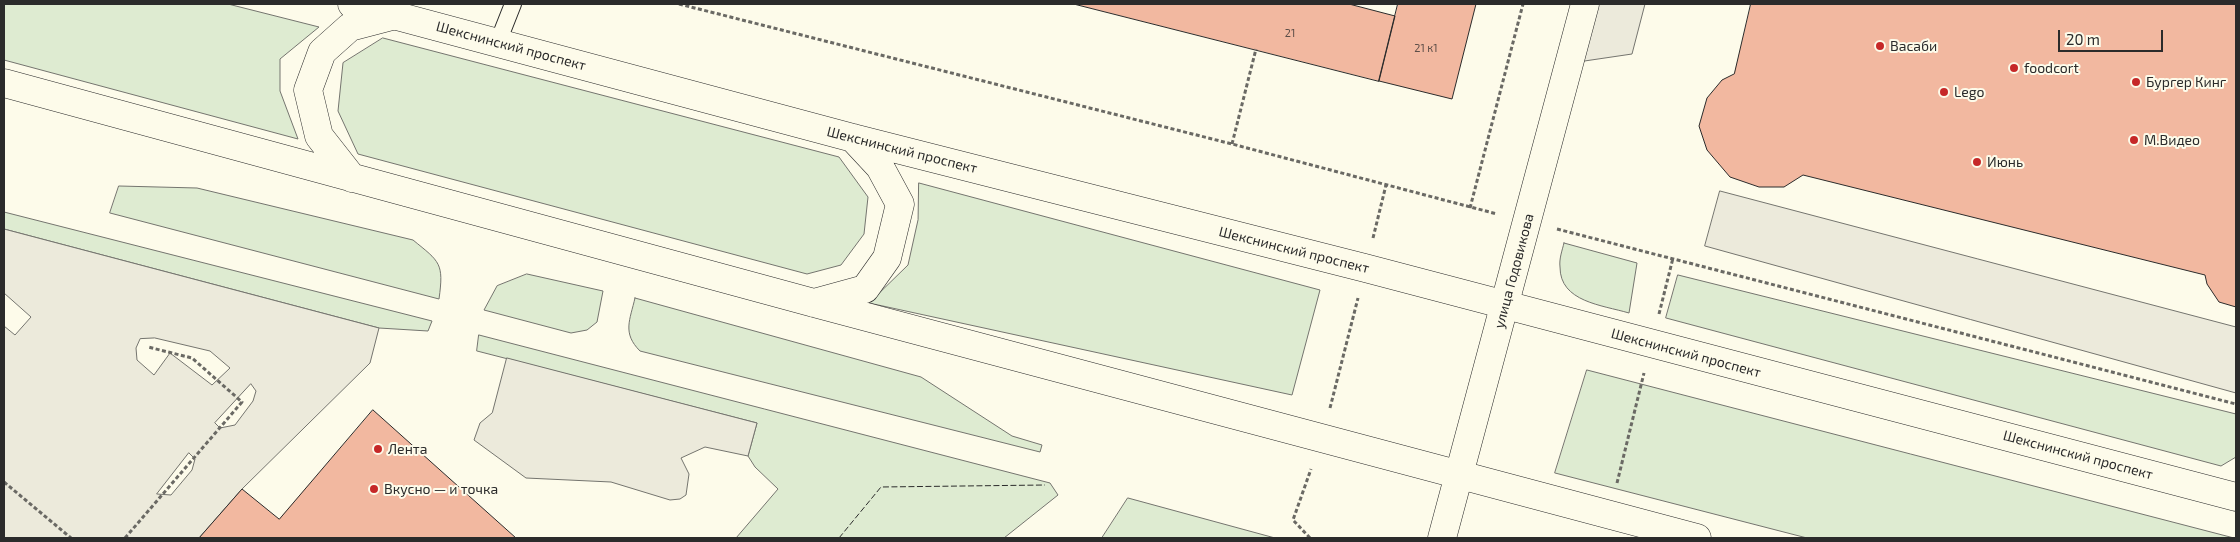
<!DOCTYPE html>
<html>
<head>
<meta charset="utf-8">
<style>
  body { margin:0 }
  #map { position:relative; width:2240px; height:542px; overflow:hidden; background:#fdfbea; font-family:"Exo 2",sans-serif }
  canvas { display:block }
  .frame { position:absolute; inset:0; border:5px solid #2b2b2b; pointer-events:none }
  .scale { position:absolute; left:2058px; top:30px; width:105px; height:22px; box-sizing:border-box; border:2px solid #2b2b2b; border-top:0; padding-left:6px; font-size:15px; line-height:18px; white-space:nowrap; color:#2b2b2b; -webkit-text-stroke:4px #fdfbea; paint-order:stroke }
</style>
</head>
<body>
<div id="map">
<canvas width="2240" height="542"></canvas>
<div class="frame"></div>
<div class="scale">20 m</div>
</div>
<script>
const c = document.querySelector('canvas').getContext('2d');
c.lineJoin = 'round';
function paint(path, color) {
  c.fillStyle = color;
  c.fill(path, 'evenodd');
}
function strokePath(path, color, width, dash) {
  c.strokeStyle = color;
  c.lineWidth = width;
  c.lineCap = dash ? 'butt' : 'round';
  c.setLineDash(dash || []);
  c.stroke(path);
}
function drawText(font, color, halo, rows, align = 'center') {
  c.font = font + ' "Exo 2",sans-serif';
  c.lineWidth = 4;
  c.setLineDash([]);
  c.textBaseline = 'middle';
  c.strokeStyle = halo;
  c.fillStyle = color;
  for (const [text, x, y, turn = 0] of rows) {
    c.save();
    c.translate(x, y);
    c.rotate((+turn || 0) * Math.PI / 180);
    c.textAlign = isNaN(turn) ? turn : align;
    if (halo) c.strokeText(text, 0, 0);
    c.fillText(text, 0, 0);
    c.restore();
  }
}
const green = new Path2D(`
  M4 4H228L319 27 280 59V91L298 139 4 60Z
  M383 38 839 157 868 197 864 234 841 265 807 274 358 154 338 111 343 63Z
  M919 183 1320 290 1292 395 869 303 908 265 918 220Z
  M119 186 197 188 413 240C440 262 444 263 439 299L110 213Z
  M4 212 432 321 428 331 379 328 4 229Z
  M1564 243 1637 263 1629 313C1602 305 1560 302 1560 267 1559 259 1562 251 1564 243Z
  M527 274 603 291 597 322 587 330 571 333 484 310 497 286Z
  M1678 275 2236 414V457L2221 466 1666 318Z
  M635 298 921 377 1012 436 1042 445 1040 452 640 351C622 333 630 320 635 298Z
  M479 335 1050 483 1058 495 1004 538H736L778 489 755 467 748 456 757 423 477 351Z
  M1587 370 2234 538H1807L1555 473Z
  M1128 498 1275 538H1102Z`);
const parking = new Path2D(`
  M1587 4H1645L1632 54 1571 63Z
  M1720 191 2236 327V393L1705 246Z
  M4 229 379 328 370 363 242 489 199 538H4V326L15 335 31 317 4 293ZM155 338 210 351 230 368 212 385 170 353 154 375 137 360 136 348 140 339ZM251 384 256 391 253 401 235 425 220 428 215 423ZM189 453 195 459 192 470 171 495 157 494Z
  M507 358 757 423 748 456 705 447 681 458 689 474 686 495 680 499 670 500 611 482 526 478 474 440 480 423 492 413Z`);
const building = new Path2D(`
  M1074 4H1349L1395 16 1379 81Z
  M1398 4H1476L1452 99 1379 81Z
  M1751 4H2236V307L2219 302 2207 284 2205 275 1803 175 1784 187H1759L1730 177 1707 150 1699 126 1707 98 1722 80 1734 74Z
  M373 410 516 538H199L242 489 279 519Z`);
const path = new Path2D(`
  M679 4 1232 144 1497 214
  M1232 144 1256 49
  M1470 208 1523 4
  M1557 229 2236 404
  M1373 238 1386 185
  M1659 314 1673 258
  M1330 408 1358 298
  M4 482 71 538
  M1617 483 1644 373
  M125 538 242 402 192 358 148 347
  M1310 538 1293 520 1311 469`);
const service = new Path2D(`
  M498 42 513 4`);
const tertiary = new Path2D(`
  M1442 538 1585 4`);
const primary = new Path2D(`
  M352 4 853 138 1365 268 2236 497
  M4 83 814 303 1697 538
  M352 178 319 136 308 90 322 52 350 27 392 16
  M814 303 865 289 887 258 900 204 880 167 853 138`);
const fence = new Path2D(`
  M839 538 881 487 1045 485`);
const markers = [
  [1880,46,5,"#c62828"],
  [2014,68,5,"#c62828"],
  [2136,82,5,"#c62828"],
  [1944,92,5,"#c62828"],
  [2134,140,5,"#c62828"],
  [1977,162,5,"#c62828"],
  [378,449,5,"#c62828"],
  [374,489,5,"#c62828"]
];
const numberNames = [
  ["21",1290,33],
  ["21 к1",1426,48]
];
const streetNames = [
  ["Шекснинский проспект",511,46,15],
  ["Шекснинский проспект",902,150,14],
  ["Шекснинский проспект",1294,250,14],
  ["улица Годовикова",1514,271,-75],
  ["Шекснинский проспект",1686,353,15],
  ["Шекснинский проспект",2078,455,15]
];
const poiNames = [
  ["Васаби",1890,46],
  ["foodcort",2024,68],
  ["Бургер Кинг",2146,82],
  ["Lego",1954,92],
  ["М.Видео",2144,140],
  ["Июнь",1987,162],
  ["Лента",388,449],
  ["Вкусно — и точка",384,489]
];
paint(green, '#deebd1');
strokePath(green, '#74746e', 1);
paint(parking, '#eceadb');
strokePath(parking, '#74746e', 1);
paint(building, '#f2b8a0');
strokePath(building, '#2b2b2b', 1);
strokePath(service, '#2b2b2b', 18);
strokePath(tertiary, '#2b2b2b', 29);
strokePath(primary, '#2b2b2b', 29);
strokePath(path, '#6a6964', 3, [4, 2.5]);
strokePath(service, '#fdfbea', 16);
strokePath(tertiary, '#fdfbea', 28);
strokePath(primary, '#fdfbea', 28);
strokePath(fence, '#2b2b2b', 1, [6, 2.5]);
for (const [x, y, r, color] of markers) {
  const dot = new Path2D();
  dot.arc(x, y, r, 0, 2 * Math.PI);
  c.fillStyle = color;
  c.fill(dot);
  strokePath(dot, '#fdfbea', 2);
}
drawText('11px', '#5d4e48', null, numberNames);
drawText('14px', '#2b2b2b', '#fdfbea', streetNames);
drawText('14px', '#2b2b2b', '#fdfbea', poiNames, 'left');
</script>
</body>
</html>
